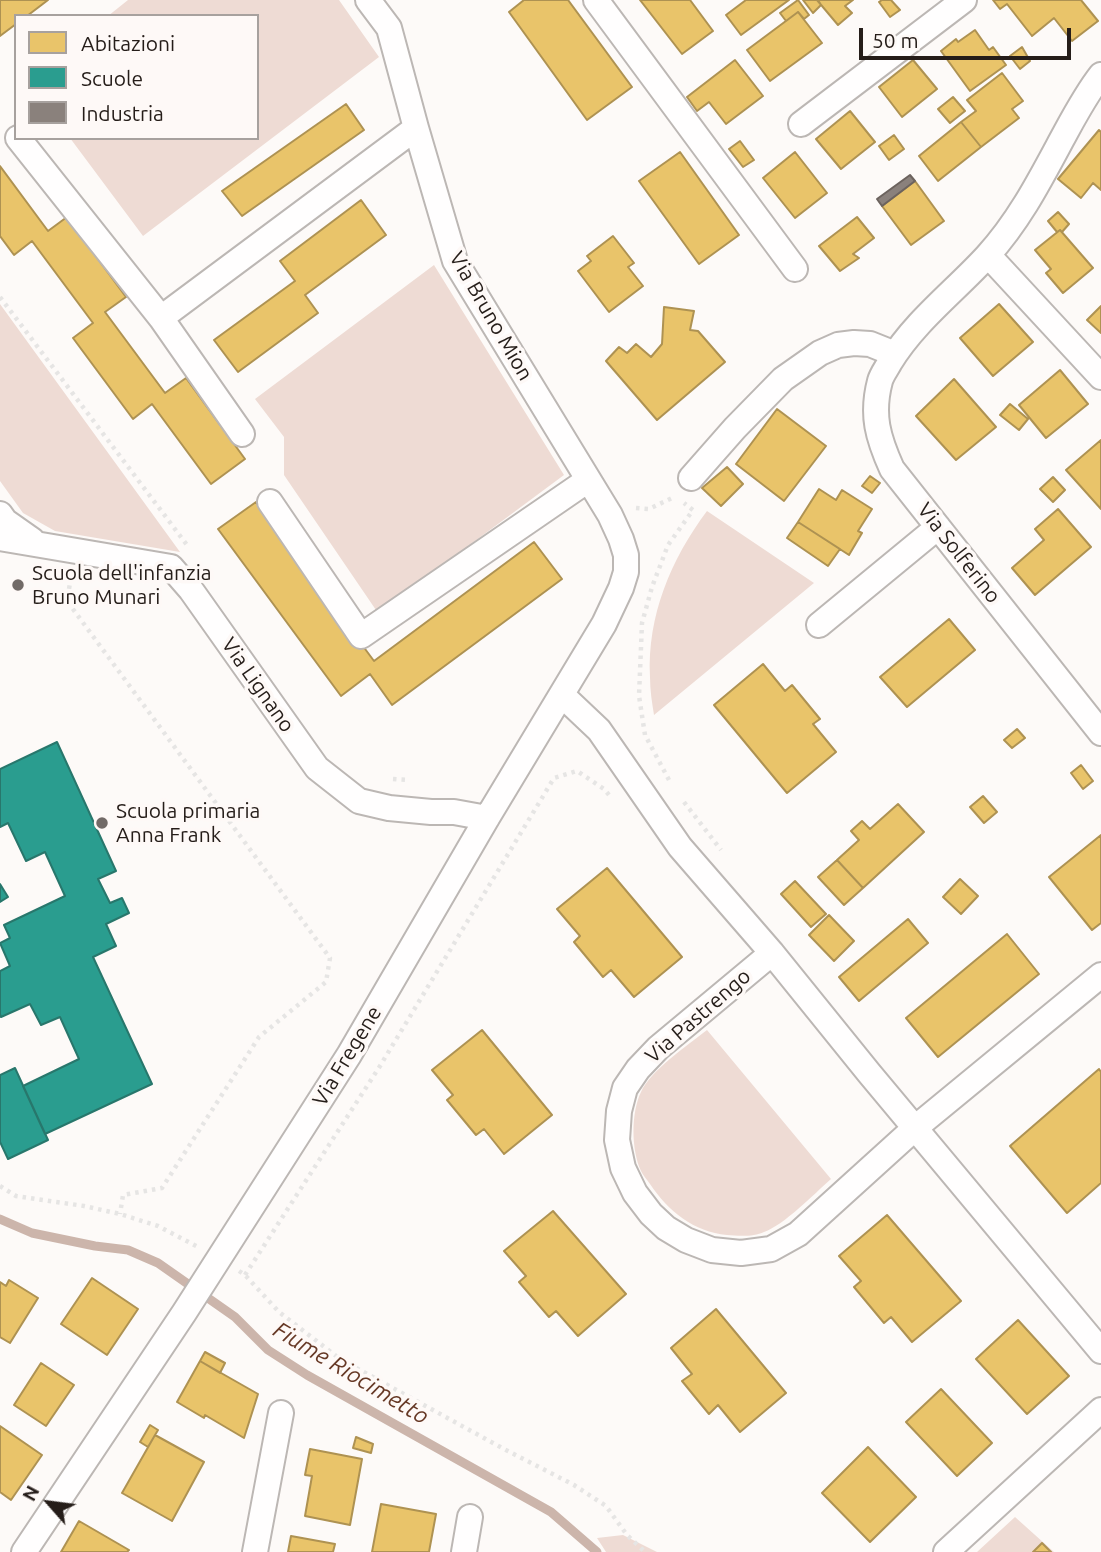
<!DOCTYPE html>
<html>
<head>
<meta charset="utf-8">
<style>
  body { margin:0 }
  #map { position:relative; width:1101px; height:1552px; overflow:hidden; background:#fdfaf8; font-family:Ubuntu,sans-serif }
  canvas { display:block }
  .legend { position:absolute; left:14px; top:14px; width:245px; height:126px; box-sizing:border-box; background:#fef9f7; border:2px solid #a7a19e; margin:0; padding:9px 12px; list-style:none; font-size:21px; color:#251d19 }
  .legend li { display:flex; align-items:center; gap:14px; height:35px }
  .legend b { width:35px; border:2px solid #a7a19e }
  .north { position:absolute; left:14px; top:1468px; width:70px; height:70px; -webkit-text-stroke:5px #fef9f7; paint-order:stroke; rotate:298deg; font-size:19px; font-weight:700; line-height:28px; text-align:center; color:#251d19 }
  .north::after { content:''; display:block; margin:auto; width:24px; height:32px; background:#251d19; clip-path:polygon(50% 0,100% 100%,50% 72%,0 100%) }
  .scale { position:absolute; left:859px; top:28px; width:212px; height:32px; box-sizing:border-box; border:4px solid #251d19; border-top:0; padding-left:9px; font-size:21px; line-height:24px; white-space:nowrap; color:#251d19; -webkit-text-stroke:5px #fef9f7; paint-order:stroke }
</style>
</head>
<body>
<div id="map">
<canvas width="1101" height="1552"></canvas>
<ul class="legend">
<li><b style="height:19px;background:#e9c46a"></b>Abitazioni</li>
<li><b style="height:19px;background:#2a9d8f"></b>Scuole</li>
<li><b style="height:19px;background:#8a817c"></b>Industria</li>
</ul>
<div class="north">N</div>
<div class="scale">50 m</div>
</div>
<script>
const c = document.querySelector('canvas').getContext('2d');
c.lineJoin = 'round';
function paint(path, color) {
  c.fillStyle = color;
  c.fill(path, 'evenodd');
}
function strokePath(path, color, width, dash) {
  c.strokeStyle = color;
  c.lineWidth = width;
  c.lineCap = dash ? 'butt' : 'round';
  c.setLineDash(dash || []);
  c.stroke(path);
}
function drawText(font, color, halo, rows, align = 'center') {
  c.font = font + ' Ubuntu,sans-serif';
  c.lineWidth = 7;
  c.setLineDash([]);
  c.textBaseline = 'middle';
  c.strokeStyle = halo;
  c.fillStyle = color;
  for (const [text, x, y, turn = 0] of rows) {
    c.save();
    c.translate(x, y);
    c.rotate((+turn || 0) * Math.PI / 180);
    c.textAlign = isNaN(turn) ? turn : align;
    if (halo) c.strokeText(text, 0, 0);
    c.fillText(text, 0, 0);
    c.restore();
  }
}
const green = new Path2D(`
  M128 0H339L379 57 143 236 70 138H257V16H108Z
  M434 265 564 475 378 613 284 475V437L255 399Z
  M0 304 180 552 55 531 23 513 0 481Z
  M707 511 814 583 654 715C652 703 650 690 650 677 647 616 671 559 707 511Z
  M707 1030 831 1179C814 1194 784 1225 764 1232 754 1237 738 1236 727 1235 694 1232 668 1211 650 1184 647 1180 643 1175 641 1171 631 1149 631 1113 641 1092 651 1070 687 1046 707 1030Z
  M1015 1517 1054 1552H977Z
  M623 1535 657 1552H606L597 1538Z`);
const homes = new Path2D(`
  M0 0H48L27 16H16V24L0 36Z
  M524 0H568L632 87 587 120 509 12Z
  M640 0H690L713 31 682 54Z
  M746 0H789L741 35 726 15Z
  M798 0 809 15 804 19 798 12 786 21 780 13Z
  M803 0H818L821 5 813 13Z
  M817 0H853L845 6 852 13 838 25Z
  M882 0H891L900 10 890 17 879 2Z
  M993 0H1081L1098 21 1072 41 1054 18 1032 36 1007 4 1000 9Z
  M798 12 822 43 770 81 747 50Z
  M975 30 989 50 993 47 1006 65 970 91 941 51 956 39 958 42Z
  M1022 47 1030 61 1020 69 1010 56Z
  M735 60 763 96 726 124 709 102 697 111 687 97Z
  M913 60 937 89 902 117 879 87Z
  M1002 73 1023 101 1012 109 1019 118 981 147 961 122 976 111 967 100Z
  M953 97 965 111 950 123 938 109Z
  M346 104 364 130 242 216 222 191Z
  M850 111 875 142 841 169 816 139Z
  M961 122 981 147 938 181 919 156Z
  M1099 130 1101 132V190L1093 183 1081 198 1058 179Z
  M894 135 904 149 889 160 879 146Z
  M740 141 754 160 743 167 729 149Z
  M680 152 739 235 699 264 639 181Z
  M795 152 827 193 795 218 763 178Z
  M0 166 48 231 67 217 126 297 105 312 165 393 186 378 245 459 211 484 152 404 133 419 73 338 93 323 32 241 14 255 0 236Z
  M915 181 944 221 911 245 882 206Z
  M361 200 386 235 305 295 318 313 238 372 214 340 295 281 280 261Z
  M1058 212 1069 224 1062 232 1060 230 1057 232 1048 221Z
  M857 217 874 238 853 254 859 258 840 271 819 246Z
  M1060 230 1093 268 1063 293 1046 273 1051 269 1035 250Z
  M613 236 634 263 628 267 643 286 609 312 578 271 591 261 587 256Z
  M999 304 1033 342 993 376 960 338Z
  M1101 306V333L1087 320Z
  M664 307 694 311 690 330 698 331 725 362 657 420 606 361 619 347 627 353 636 344 651 357 662 344Z
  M1060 370 1088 404 1046 438 1019 405Z
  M954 379 996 427 956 460 916 416Z
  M1010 404 1028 419 1019 430 1000 415Z
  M777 409 826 446 784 501 736 464Z
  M1101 440V509L1066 470Z
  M727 467 743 484 721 506 702 488Z
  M870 476 880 483 872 493 862 486Z
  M1053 477 1065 490 1053 502 1040 489Z
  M819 489 836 500 842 490 872 509 858 531 862 533 849 555 798 522Z
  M256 502 374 661 534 542 562 579 392 705 370 674 341 696 218 529Z
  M1058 509 1091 547 1035 595 1012 568 1044 540 1035 529Z
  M798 522 840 549 828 566 787 538Z
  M949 619 975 650 907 707 880 677Z
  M763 664 785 691 792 685 820 719 813 724 836 752 787 793 714 705Z
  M1017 729 1025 738 1012 748 1004 740Z
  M1081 765 1093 781 1083 789 1071 773Z
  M983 796 997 812 984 823 970 807Z
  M898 804 924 832 863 888 837 860 859 840 851 831 862 821 870 829Z
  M1101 835V923L1092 930 1049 877Z
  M837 860 863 888 844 905 818 877Z
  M607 868 682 957 634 997 611 970 603 977 574 942 580 936 557 909Z
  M960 879 978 896 961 914 943 897Z
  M795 881 826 914 811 927 781 894Z
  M829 915 854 941 834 961 809 935Z
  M908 919 928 943 859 1001 839 977Z
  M1007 934 1039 974 938 1057 906 1018Z
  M482 1030 552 1115 504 1154 484 1129 476 1135 447 1100 453 1095 432 1070Z
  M1099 1069 1101 1072V1183L1067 1213 1010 1146Z
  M553 1211 626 1294 578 1336 556 1311 549 1317 519 1282 526 1276 504 1251Z
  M887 1215 961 1301 912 1342 891 1317 884 1323 854 1287 861 1281 839 1256Z
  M92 1278 138 1309 107 1355 61 1324Z
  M9 1280 38 1298 10 1343 0 1337V1282L6 1286Z
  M716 1309 786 1393 740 1432 718 1405 709 1414 682 1381 692 1374 671 1348Z
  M1018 1320 1069 1376 1027 1414 976 1359Z
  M205 1352 225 1363 220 1373 200 1361Z
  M200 1361 258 1394 244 1438 205 1415 204 1418 177 1402Z
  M41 1363 74 1385 46 1426 14 1405Z
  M941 1389 992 1443 957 1476 906 1422Z
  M150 1425 158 1430 148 1447 140 1442Z
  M0 1426 42 1455 11 1500 0 1492Z
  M155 1435 204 1462 172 1521 122 1493Z
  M356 1437 373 1444 371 1453 353 1448Z
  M868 1447 916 1497 870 1542 822 1493Z
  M310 1449 362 1459 350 1525 305 1516 312 1476 305 1475Z
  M381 1504 436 1514 429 1552H372Z
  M79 1521 129 1550 127 1552H61Z
  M291 1536 335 1544 333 1552H288Z
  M1042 1543 1051 1552H1033Z`);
const schools = new Path2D(`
  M57 742 116 871 98 879 110 903 122 898 129 913 106 924 116 946 93 957 152 1084 45 1134 23 1086 79 1059 60 1017 41 1025 30 1004 1 1017 0 1014V971L10 966 0 943 10 938 4 925 65 896 45 852 26 861 8 823 0 827V769Z
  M0 884 8 897 0 902Z
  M15 1068 48 1140 8 1159 0 1142V1075Z`);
const industry = new Path2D(`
  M910 175 915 181 882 206 877 199Z`);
const stream = new Path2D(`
  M0 1219 32 1233 95 1246 128 1250 158 1263 235 1317 268 1350 307 1375 551 1512 597 1552`);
const path = new Path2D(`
  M0 297 187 545
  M636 508 649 509 674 497
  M71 577 67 601 330 958 326 982 259 1037 162 1188 123 1195 120 1214
  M393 779 408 780
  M669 780 645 735 639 696 642 623 652 587 668 545 693 510 684 503
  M684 802 721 850
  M0 1186 16 1196 84 1206 120 1214 158 1226 198 1247
  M239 1271 245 1275 279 1312 340 1359 504 1449 574 1485 606 1506 627 1535 645 1552
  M245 1275 380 1066 554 778 577 771 604 789 609 795`);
const minor = new Path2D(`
  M596 0 795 269
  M1101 75C1086 94 1074 117 1062 139 1040 180 1019 221 987 256 955 291 915 321 890 362 887 368 882 374 880 381 871 415 878 438 892 469L1101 733
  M801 124 964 0
  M18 138 161 318 416 128
  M988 255 1101 377
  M161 318 242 434
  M691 478 735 428 783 379 820 353 838 345 854 343 870 344 895 354
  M270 502 361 636 588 480
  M0 514 5 521 32 540
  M0 538 171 567 191 590 317 768 359 801 389 808 431 812H454L487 818
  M819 625 938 527
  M562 695 599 730 680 847 772 953 869 1073 1101 1351
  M772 953 658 1048 638 1069 625 1088 619 1111 617 1140 623 1168 635 1193 651 1214 666 1228 686 1240 712 1250 741 1253 771 1249 798 1234 915 1128 1101 975
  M24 1552 184 1313 349 1055 487 818 604 624 621 588 626 572V555L621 539 610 515 455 261 416 128 389 28 368 0
  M255 1552 281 1413
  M464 1552 470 1517
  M946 1552 1101 1410`);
const markers = [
  [18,585,7,"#716a67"],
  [102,823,7,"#716a67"]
];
const streetNames = [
  ["Via Bruno Mion",491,316,60],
  ["Via Solferino",959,553,52],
  ["Via Lignano",258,685,55],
  ["Via Pastrengo",698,1016,-41],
  ["Via Fregene",347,1056,-59]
];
const poiNames = [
  ["Scuola dell'infanzia",32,573],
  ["Bruno Munari",32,597],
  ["Scuola primaria",116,811],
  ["Anna Frank",116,835]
];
const waterNames = [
  ["Fiume Riocimetto",351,1373,31]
];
paint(green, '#eedbd4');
paint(homes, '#e9c46a');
strokePath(homes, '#ae9252', 2);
paint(schools, '#2a9d8f');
strokePath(schools, '#28776c', 2);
paint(industry, '#8a817c');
strokePath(industry, '#6c635e', 2);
strokePath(stream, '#ccb5ab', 9);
strokePath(minor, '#bcb7b4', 28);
strokePath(path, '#e6e5e4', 4.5, [3.5, 5]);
strokePath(minor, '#fffefe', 24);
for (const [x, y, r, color] of markers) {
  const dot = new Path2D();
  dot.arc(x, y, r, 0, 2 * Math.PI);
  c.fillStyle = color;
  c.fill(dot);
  strokePath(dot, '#fef9f7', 2.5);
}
drawText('21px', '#251d19', '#fef9f7', streetNames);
drawText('21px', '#251d19', '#fef9f7', poiNames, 'left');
drawText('italic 23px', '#673926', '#fef9f7', waterNames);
</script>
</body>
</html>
